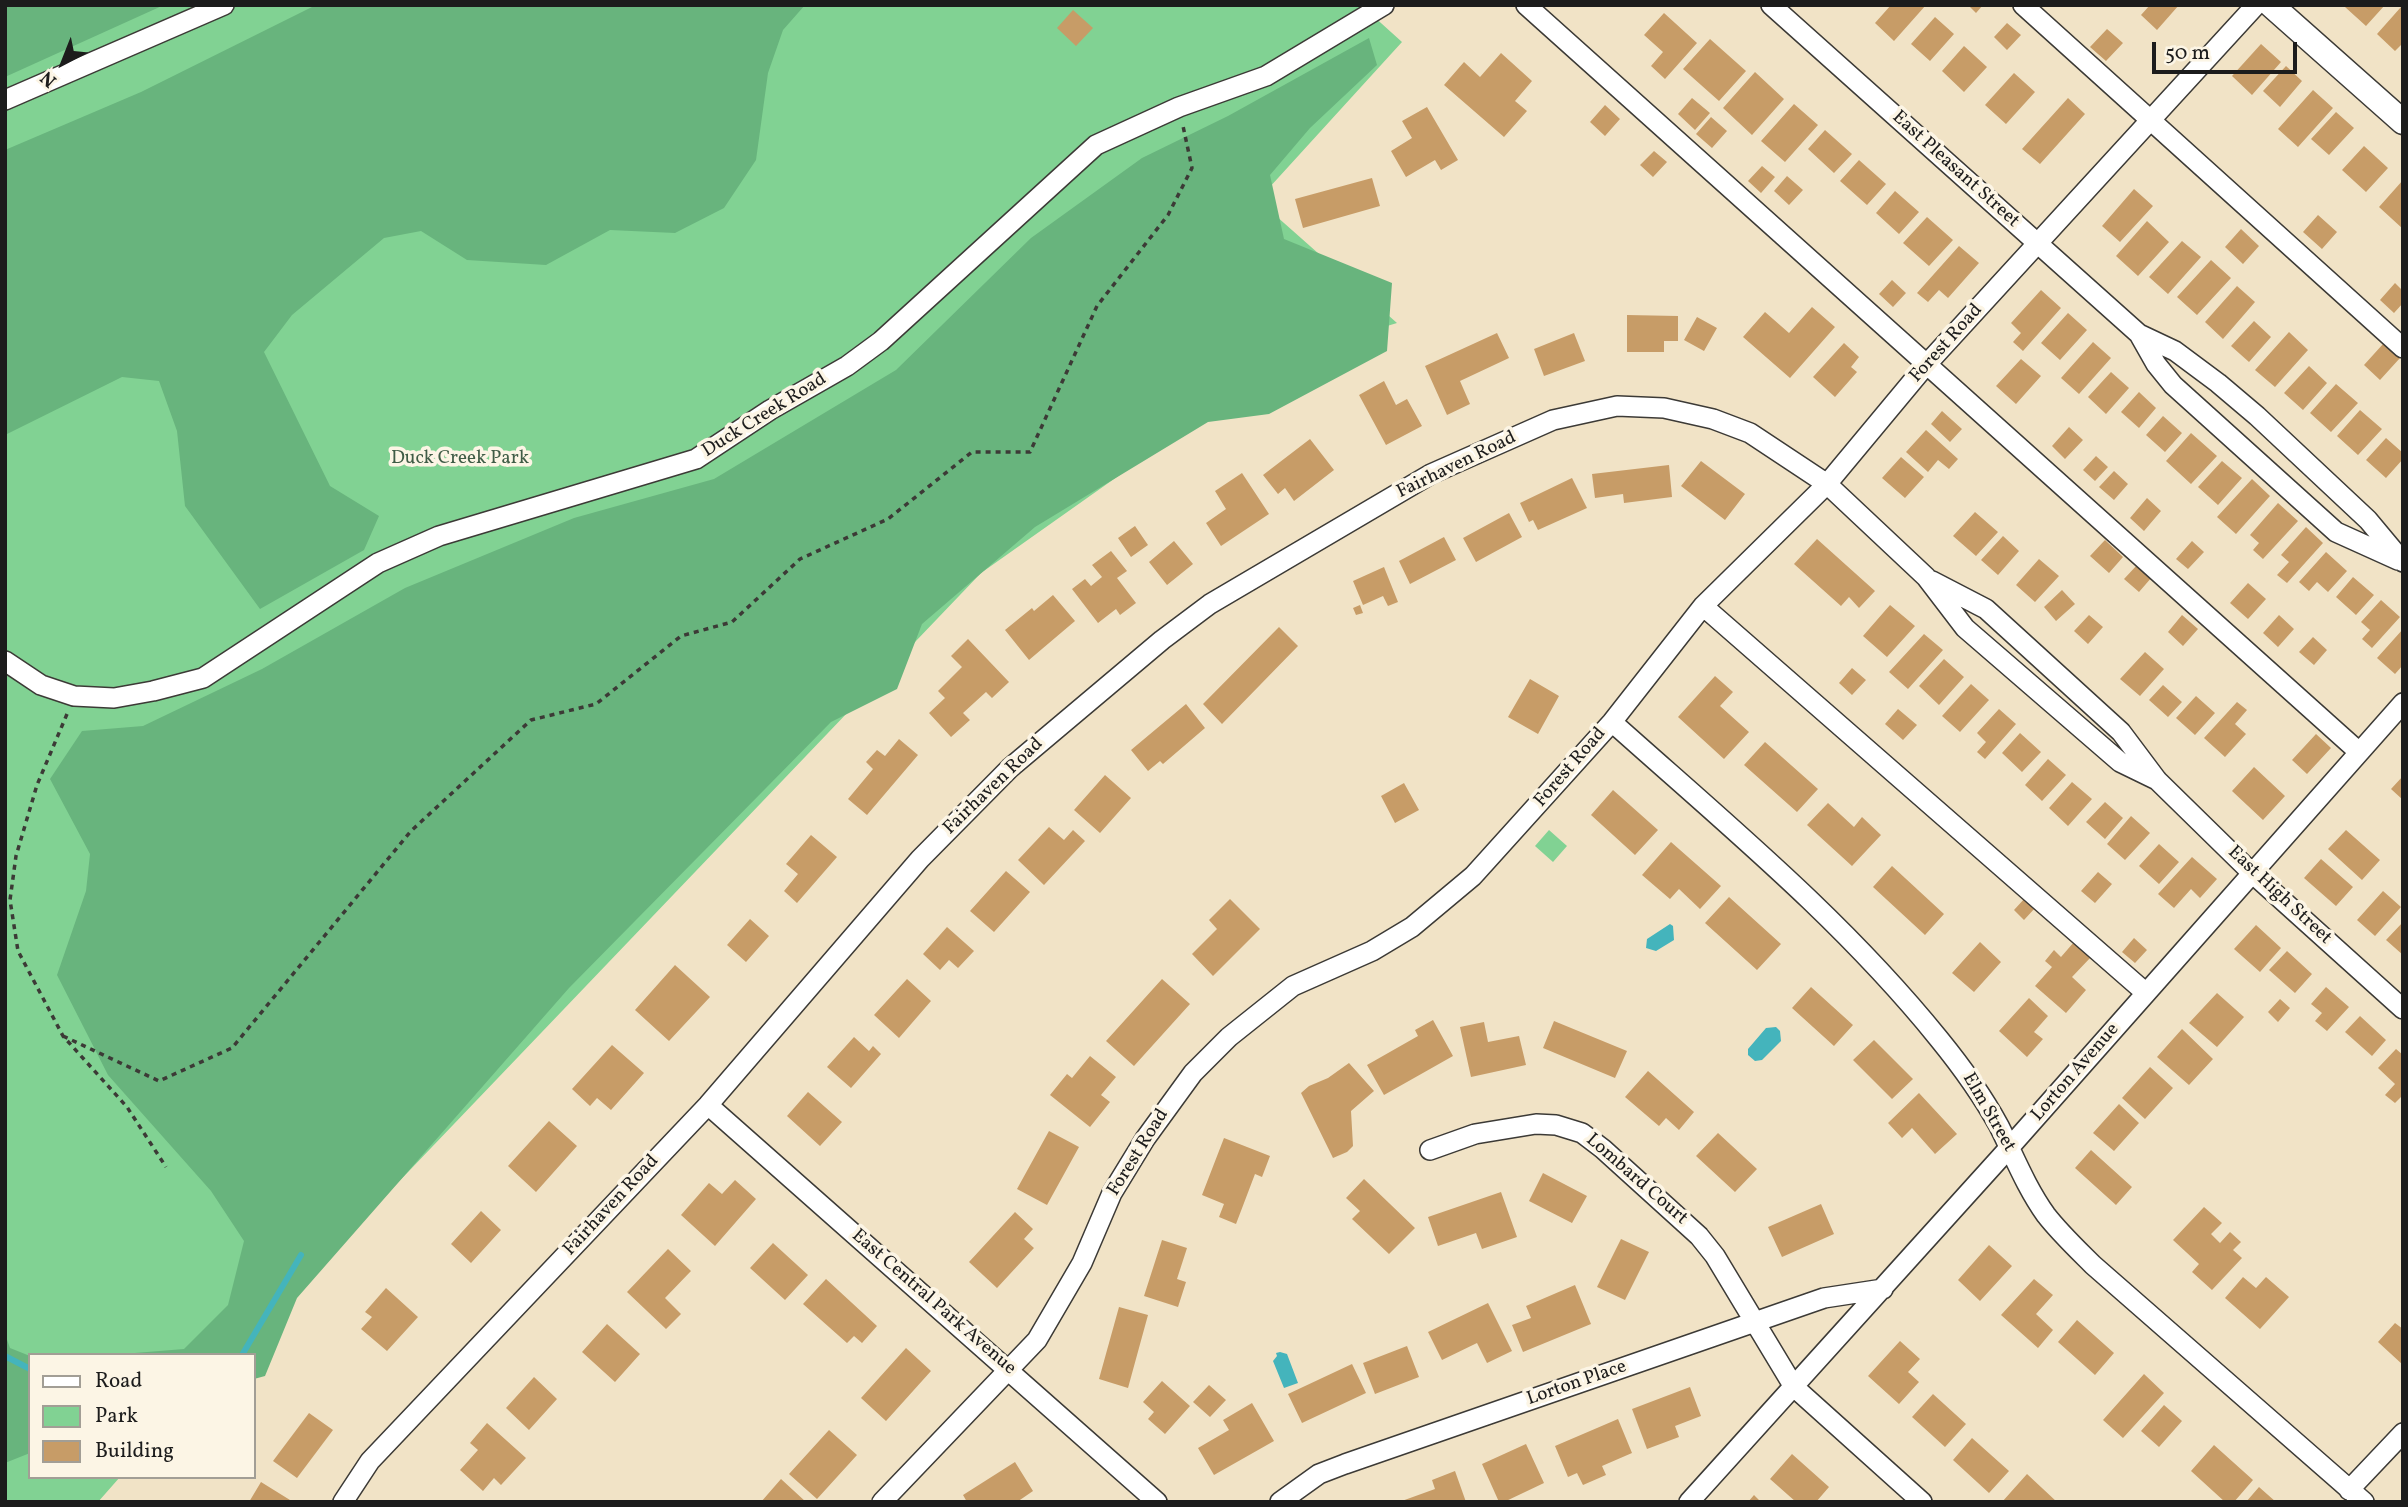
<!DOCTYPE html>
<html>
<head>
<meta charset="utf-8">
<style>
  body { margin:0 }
  #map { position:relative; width:2408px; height:1507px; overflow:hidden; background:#f1e3c6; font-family:Vollkorn,serif }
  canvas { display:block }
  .frame { position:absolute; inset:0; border:7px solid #1c1c1c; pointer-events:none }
  .legend { position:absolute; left:28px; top:1353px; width:228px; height:126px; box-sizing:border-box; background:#fcf5e5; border:2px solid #a29e95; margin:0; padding:9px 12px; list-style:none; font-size:21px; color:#1c1c1c }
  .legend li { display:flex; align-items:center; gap:14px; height:35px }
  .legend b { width:35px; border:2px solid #a29e95 }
  .north { position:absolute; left:28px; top:28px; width:70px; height:70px; -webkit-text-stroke:5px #fcf5e5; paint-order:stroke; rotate:222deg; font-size:19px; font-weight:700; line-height:28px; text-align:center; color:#1c1c1c }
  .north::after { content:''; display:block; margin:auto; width:24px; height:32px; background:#1c1c1c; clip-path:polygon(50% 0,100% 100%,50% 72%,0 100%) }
  .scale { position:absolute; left:2152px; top:42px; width:145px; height:32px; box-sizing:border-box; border:4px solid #1c1c1c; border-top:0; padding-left:9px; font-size:21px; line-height:24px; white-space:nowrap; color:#1c1c1c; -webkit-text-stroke:5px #fcf5e5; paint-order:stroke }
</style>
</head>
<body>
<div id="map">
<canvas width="2408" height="1507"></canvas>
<div class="frame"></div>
<ul class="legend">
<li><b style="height:9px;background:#fff"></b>Road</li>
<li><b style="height:19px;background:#81d293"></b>Park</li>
<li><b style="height:19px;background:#c79c67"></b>Building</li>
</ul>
<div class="north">N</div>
<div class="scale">50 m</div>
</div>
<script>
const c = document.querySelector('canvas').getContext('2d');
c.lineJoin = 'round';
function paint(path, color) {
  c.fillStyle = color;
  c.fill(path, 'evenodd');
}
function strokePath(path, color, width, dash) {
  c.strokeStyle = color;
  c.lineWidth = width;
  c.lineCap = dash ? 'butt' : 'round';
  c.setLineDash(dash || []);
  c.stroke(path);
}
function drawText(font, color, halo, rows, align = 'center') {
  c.font = font + ' Vollkorn,serif';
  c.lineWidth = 7;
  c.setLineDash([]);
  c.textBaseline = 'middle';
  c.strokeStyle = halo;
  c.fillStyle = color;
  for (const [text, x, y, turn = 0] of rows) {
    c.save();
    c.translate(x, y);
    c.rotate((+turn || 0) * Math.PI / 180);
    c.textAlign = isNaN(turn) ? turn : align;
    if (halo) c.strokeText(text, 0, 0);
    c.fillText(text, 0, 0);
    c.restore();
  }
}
const green = new Path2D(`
  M5 5H1361L1402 42 1258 200 1397 323 1288 356 981 573 233 1355H30V1477H120L98 1502H5Z
  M1549 830 1567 846 1553 862 1535 846Z`);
const forest = new Path2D(`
  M5 5H164L5 77Z
  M316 5H805L783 30 768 73 756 160 724 208 675 233 610 230 546 265 467 260 421 231 384 238 292 315 264 352 330 486 379 516 364 550 260 609 185 506 177 431 159 381 122 377 5 435V150L141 92Z
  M1369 38 1377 65 1310 128 1270 175 1284 239 1392 283 1387 351 1269 414 1208 422 1035 527 922 624 897 689 831 722 569 988 297 1298 265 1376 254 1379V1355H110L184 1349 228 1305 244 1241 211 1191 108 1075 57 975 86 891 90 854 50 779 82 731 143 726 262 669 405 588 574 518 714 479 896 370 1031 238 1142 158 1228 116Z
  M5 1334 10 1348 30 1356V1453L5 1463Z`);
const water = new Path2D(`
  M1670 924 1673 926 1674 940 1656 951 1646 948 1647 939Z
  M1776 1027 1780 1031 1781 1041 1762 1060 1755 1061 1748 1055V1049L1766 1028Z
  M1280 1352 1287 1354 1298 1383 1284 1388 1273 1361 1277 1356 1276 1353Z`);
const stream = new Path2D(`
  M242 1355 301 1255
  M5 1356 30 1369`);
const building = new Path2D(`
  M1891 5H1926L1894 41 1875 23Z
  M1968 5H1983L1976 13Z
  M2150 5H2179L2157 30 2141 15Z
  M2347 5H2385L2366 26 2345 7Z
  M2401 7 2403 43 2395 51 2377 34Z
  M1073 10 1093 28 1076 46 1057 28Z
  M1664 13 1697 43 1665 79 1651 66 1663 52 1644 35Z
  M1935 17 1954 34 1930 61 1911 44Z
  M2007 23 2021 35 2007 50 1994 37Z
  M2107 29 2123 43 2106 61 2090 47Z
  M1710 39 1746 71 1719 101 1683 69Z
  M2261 44 2281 62 2252 95 2232 76Z
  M1964 46 1987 67 1964 92 1942 71Z
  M1501 53 1532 81 1515 101 1527 111 1504 137 1444 85 1464 62 1480 77Z
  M2286 66 2302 81 2280 107 2263 91Z
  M1755 72 1784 99 1752 135 1723 108Z
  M2014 73 2035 92 2006 124 1985 105Z
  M2313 90 2333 108 2298 147 2278 129Z
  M1692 98 1710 113 1695 130 1678 114Z
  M2068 98 2085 114 2040 164 2022 149Z
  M1794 104 1818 125 1785 162 1761 141Z
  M1605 105 1620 119 1605 136 1590 122Z
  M1427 107 1458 160 1441 170 1435 160 1406 177 1391 151 1412 138 1402 121Z
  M2336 112 2354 128 2329 155 2311 139Z
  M1711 117 1727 131 1712 148 1696 134Z
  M1825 130 1852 154 1834 173 1808 149Z
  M2364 146 2388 168 2366 192 2342 170Z
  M1654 151 1667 162 1653 177 1640 165Z
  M1859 160 1886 184 1867 205 1840 181Z
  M1762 166 1775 177 1761 193 1748 181Z
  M1787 176 1803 190 1789 205 1774 191Z
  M1372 178 1380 206 1303 228 1295 199Z
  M2403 180V229L2379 207Z
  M2134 189 2153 206 2120 242 2102 226Z
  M1895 191 1919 212 1899 234 1876 213Z
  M2318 215 2337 232 2322 249 2303 232Z
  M1927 217 1953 240 1929 266 1903 243Z
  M2147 221 2169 242 2138 276 2116 256Z
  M2241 229 2259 246 2243 264 2225 247Z
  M2182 241 2201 257 2168 294 2149 277Z
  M1959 246 1979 263 1948 298 1939 290 1928 302 1917 293Z
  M2211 260 2231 278 2197 315 2177 297Z
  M1892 280 1906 293 1893 307 1879 294Z
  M2395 283 2403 291V303L2394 313 2380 300Z
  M2237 286 2255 302 2223 339 2205 322Z
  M2041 290 2061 308 2023 351 2013 342 2021 333 2011 323Z
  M1812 307 1835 327 1790 378 1743 337 1765 312 1789 333Z
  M2068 313 2087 330 2060 360 2041 343Z
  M1627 315 1678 316V341H1664V352H1627Z
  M1697 317 1717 328 1704 351 1684 340Z
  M2254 321 2271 337 2249 362 2231 346Z
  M2289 332 2308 350 2275 387 2255 370Z
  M1497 333 1509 358 1460 381 1470 404 1447 415 1425 366Z
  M1574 333 1585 361 1544 376 1534 349Z
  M2093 342 2111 358 2079 394 2061 378Z
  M1844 343 1859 357 1851 367 1857 372 1835 397 1813 377Z
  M2383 344 2400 358 2380 380 2364 365Z
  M2021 359 2041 376 2016 404 1996 386Z
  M2309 366 2327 383 2303 410 2284 393Z
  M2111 372 2129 388 2106 414 2088 397Z
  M1384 381 1396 405 1407 399 1422 426 1386 445 1359 395Z
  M2336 384 2358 403 2331 432 2310 413Z
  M2139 392 2156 408 2139 428 2121 412Z
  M2360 410 2382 429 2358 455 2337 436Z
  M1942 411 1962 429 1950 442 1931 424Z
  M2163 416 2182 433 2165 452 2146 435Z
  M2069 427 2083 440 2065 459 2052 446Z
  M1926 430 1958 459 1949 469 1938 460 1928 472 1906 452Z
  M2191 433 2217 456 2191 484 2166 461Z
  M2386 438 2403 453V459L2386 478 2366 460Z
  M1310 439 1334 470 1294 501 1285 488 1278 494 1263 475Z
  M2096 456 2108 467 2095 481 2083 470Z
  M1901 457 1924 477 1905 498 1882 478Z
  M1701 461 1745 494 1725 520 1681 486Z
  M2222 461 2242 478 2218 505 2198 487Z
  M1669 465 1672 497 1624 503 1623 494 1595 498 1592 474Z
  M2114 471 2128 484 2114 500 2099 487Z
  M1242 473 1269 514 1221 546 1206 523 1226 509 1215 491Z
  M1572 478 1587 508 1538 530 1533 520 1529 522 1520 503Z
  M2252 479 2270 496 2236 534 2217 517Z
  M2147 498 2161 511 2144 531 2130 518Z
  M2278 503 2298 521 2263 559 2253 550 2259 543 2250 535Z
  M1975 512 1998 532 1976 556 1953 536Z
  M1509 513 1522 537 1476 562 1463 538Z
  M1135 526 1148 545 1131 557 1118 538Z
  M2306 527 2323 543 2287 583 2277 575 2289 562 2281 555Z
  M2003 536 2019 551 1998 575 1981 560Z
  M1444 537 1456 560 1410 584 1399 561Z
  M1817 539 1875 591 1859 608 1849 597 1841 606 1794 564Z
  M2105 540 2123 557 2109 573 2090 556Z
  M1174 541 1193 564 1167 585 1149 562Z
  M2192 541 2204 552 2188 569 2176 559Z
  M1111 551 1127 571 1117 578 1136 603 1120 615 1116 609 1098 623 1072 589 1085 579 1091 586 1102 577 1092 565Z
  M2326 552 2347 571 2328 592 2317 582 2309 591 2299 582Z
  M2039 559 2059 576 2035 602 2016 585Z
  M2138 564 2152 577 2139 592 2124 579Z
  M1384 567 1398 602 1388 606 1383 596 1363 605 1353 581Z
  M2353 577 2374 595 2356 615 2336 597Z
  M2248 583 2266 599 2248 619 2230 603Z
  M2062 590 2075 604 2056 621 2044 607Z
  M1053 595 1075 621 1029 660 1005 630 1032 608 1034 611Z
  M2381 600 2400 617 2372 648 2362 639 2370 630 2361 622Z
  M1360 605 1363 613 1356 615 1353 608Z
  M1890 605 1915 626 1887 657 1863 636Z
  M2089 615 2103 627 2088 644 2074 631Z
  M2182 615 2198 629 2183 646 2168 632Z
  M2279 615 2294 629 2278 647 2263 633Z
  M1279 627 1298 646 1222 724 1203 704Z
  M2403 629V665L2395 674 2377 658Z
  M1924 634 1943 650 1908 689 1889 672Z
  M2313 637 2327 650 2314 665 2299 652Z
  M968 639 1009 682 992 698 986 692 963 713 970 720 951 737 929 713 945 698 938 691 962 667 951 656Z
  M2145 652 2164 669 2140 696 2120 679Z
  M1944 659 1964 677 1939 705 1919 686Z
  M1852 668 1866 680 1852 695 1839 683Z
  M1715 676 1733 692 1720 706 1749 732 1724 759 1678 717Z
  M1530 679 1559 696 1538 734 1508 717Z
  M1971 684 1989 700 1960 732 1942 716Z
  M2163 685 2182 702 2168 717 2149 700Z
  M2196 696 2215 713 2195 735 2176 718Z
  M2237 702 2247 710 2235 724 2246 734 2225 757 2204 738Z
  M1186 704 1205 728 1163 764 1160 761 1148 771 1131 750Z
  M1898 709 1917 725 1903 740 1885 724Z
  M1999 709 2016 724 1985 759 1977 752 1986 742 1977 733Z
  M2020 733 2041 752 2022 772 2002 753Z
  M2316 734 2331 748 2307 774 2292 760Z
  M899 739 918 755 867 815 848 799 873 769 866 762 877 750 885 756Z
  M1765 742 1818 789 1797 812 1744 765Z
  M2048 759 2066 775 2042 801 2025 785Z
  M2254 767 2285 796 2263 820 2232 791Z
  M1105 775 1131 798 1100 833 1074 810Z
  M2403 776V800L2391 789Z
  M2072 782 2092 799 2068 826 2049 808Z
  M1404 783 1419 810 1395 823 1381 796Z
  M1613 790 1658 830 1635 855 1591 815Z
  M2105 802 2123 818 2105 839 2086 822Z
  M1828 803 1854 827 1862 817 1881 835 1852 866 1807 825Z
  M2131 816 2150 833 2125 860 2107 844Z
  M1049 827 1064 840 1073 830 1085 841 1044 885 1018 860Z
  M2346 830 2380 860 2362 880 2328 849Z
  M811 835 837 857 797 903 784 891 798 874 786 864Z
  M1671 842 1721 886 1700 909 1679 889 1670 899 1642 875Z
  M2159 844 2179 862 2159 884 2139 866Z
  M2192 857 2217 879 2200 898 2191 889 2174 908 2158 894Z
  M2321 859 2353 887 2336 906 2304 878Z
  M1892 866 1944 914 1925 935 1873 887Z
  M1006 871 1030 892 994 932 970 911Z
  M2098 872 2112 884 2095 903 2081 891Z
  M2383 891 2401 907 2375 936 2357 920Z
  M1729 897 1781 944 1757 970 1705 923Z
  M2025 898 2036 907 2024 920 2014 910Z
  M1230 899 1260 929 1213 976 1192 954 1217 929 1209 920Z
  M750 919 769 936 746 962 727 945Z
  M2403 922V955L2386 940Z
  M2256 925 2281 948 2260 972 2234 949Z
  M947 927 974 951 958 968 949 960 940 970 923 954Z
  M2134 938 2147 950 2135 963 2122 952Z
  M1980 942 2001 962 1974 992 1952 973Z
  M2074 942 2091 957 2072 977 2086 990 2066 1013 2035 986 2052 967 2045 961 2054 950 2061 957Z
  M2287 951 2312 974 2295 993 2269 970Z
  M675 965 710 997 669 1041 635 1010Z
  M907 979 931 1001 899 1038 874 1015Z
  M1162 979 1190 1004 1134 1066 1106 1041Z
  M1811 987 1853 1025 1834 1046 1792 1008Z
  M2326 987 2349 1007 2327 1031 2315 1021 2322 1013 2311 1004Z
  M2217 993 2244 1017 2217 1047 2189 1023Z
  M2029 998 2048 1016 2034 1032 2043 1039 2027 1057 1999 1031Z
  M2280 999 2290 1008 2278 1022 2268 1012Z
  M2360 1016 2386 1040 2372 1056 2345 1032Z
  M1433 1020 1453 1056 1384 1095 1367 1065 1418 1036 1415 1030Z
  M1554 1021 1627 1051 1615 1078 1543 1048Z
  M1484 1022 1488 1042 1519 1036 1526 1065 1471 1077 1460 1027Z
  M2182 1029 2213 1059 2189 1085 2157 1057Z
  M854 1037 869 1051 873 1046 881 1054 851 1088 827 1067Z
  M1874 1040 1913 1079 1892 1099 1853 1060Z
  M612 1045 644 1073 611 1110 597 1098 590 1106 572 1089Z
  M2396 1049 2403 1055V1095L2395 1103 2385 1095 2395 1084 2378 1068Z
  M1090 1056 1116 1077 1101 1095 1110 1102 1090 1127 1050 1095 1067 1074 1072 1078Z
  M1349 1063 1374 1091 1351 1111 1353 1146 1347 1152 1333 1158 1301 1093 1309 1086 1328 1078Z
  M2150 1067 2173 1088 2145 1119 2122 1098Z
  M1648 1071 1694 1112 1679 1130 1666 1118 1659 1126 1625 1097Z
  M808 1092 842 1122 820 1146 787 1116Z
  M1919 1093 1957 1134 1935 1154 1912 1128 1902 1138 1888 1123Z
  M2119 1104 2139 1123 2114 1151 2093 1133Z
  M549 1121 577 1146 536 1192 508 1166Z
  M1049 1131 1079 1147 1047 1205 1017 1189Z
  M1718 1133 1757 1169 1735 1192 1696 1156Z
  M1224 1138 1270 1156 1262 1177 1255 1174 1236 1224 1219 1217 1224 1204 1202 1195Z
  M2091 1150 2132 1187 2116 1205 2075 1168Z
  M1543 1173 1587 1196 1572 1223 1529 1201Z
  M1364 1179 1415 1228 1389 1254 1352 1219 1360 1211 1346 1198Z
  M735 1180 756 1199 715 1246 681 1215 709 1183 722 1194Z
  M1501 1192 1517 1237 1482 1249 1476 1233 1438 1246 1428 1217Z
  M1821 1204 1834 1234 1782 1257 1768 1227Z
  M2204 1207 2222 1223 2211 1234 2220 1243 2230 1232 2241 1242 2233 1250 2242 1258 2212 1290 2192 1272 2199 1264 2173 1240Z
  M481 1211 501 1230 471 1263 451 1244Z
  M1015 1212 1033 1229 1024 1239 1034 1248 997 1288 969 1262Z
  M1621 1239 1649 1252 1625 1300 1597 1287Z
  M1162 1240 1187 1248 1177 1279 1186 1282 1178 1307 1144 1296Z
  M773 1243 808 1275 785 1300 750 1268Z
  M1989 1245 2012 1266 1980 1301 1958 1280Z
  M668 1249 691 1271 665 1298 681 1314 666 1329 627 1292Z
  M2243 1277 2256 1288 2266 1277 2289 1297 2260 1329 2225 1298Z
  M826 1279 877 1326 862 1343 854 1336 847 1343 803 1304Z
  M2034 1279 2053 1295 2036 1314 2053 1330 2038 1348 2001 1315Z
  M1575 1285 1591 1324 1523 1352 1512 1325 1531 1318 1526 1306Z
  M386 1288 418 1317 387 1351 361 1329 372 1317 365 1312Z
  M1488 1303 1512 1351 1487 1363 1477 1343 1442 1360 1428 1332Z
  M1119 1307 1148 1315 1128 1388 1099 1379Z
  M2077 1320 2114 1353 2095 1375 2058 1342Z
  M2395 1323 2403 1329V1365L2378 1342Z
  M607 1324 640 1354 615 1382 582 1352Z
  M1900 1341 1920 1359 1908 1372 1919 1382 1899 1404 1868 1376Z
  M1407 1346 1419 1377 1375 1394 1363 1363Z
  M906 1348 931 1371 886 1421 861 1398Z
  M1352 1364 1366 1393 1302 1423 1288 1394Z
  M2144 1374 2164 1393 2123 1438 2103 1420Z
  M534 1377 557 1399 529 1430 506 1408Z
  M1162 1381 1190 1406 1165 1434 1148 1419 1154 1412 1143 1402Z
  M1209 1385 1226 1400 1210 1417 1193 1402Z
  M1690 1387 1701 1416 1675 1426 1679 1437 1647 1449 1632 1409Z
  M1933 1394 1966 1424 1945 1447 1912 1417Z
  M1252 1403 1274 1441 1214 1475 1198 1448 1229 1430 1223 1420Z
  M2164 1405 2182 1421 2159 1447 2141 1431Z
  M309 1413 333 1430 297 1478 273 1461Z
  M1618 1419 1632 1453 1602 1466 1606 1475 1583 1485 1577 1473 1568 1477 1555 1446Z
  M487 1423 526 1458 501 1485 494 1478 483 1491 460 1470 478 1450 470 1443Z
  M829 1430 857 1455 817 1499 789 1474Z
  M1972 1438 2009 1471 1989 1493 1953 1460Z
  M1526 1444 1544 1483 1504 1502H1499L1482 1464Z
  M2214 1445 2253 1480 2234 1502H2225L2191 1471Z
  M1792 1454 1829 1487 1816 1502H1796L1770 1479Z
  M1015 1462 1033 1491 1017 1502H967L963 1495Z
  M1455 1471 1466 1502H1399L1435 1489 1432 1480Z
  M2027 1474 2057 1502H2002Z
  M781 1479 806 1502H761Z
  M261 1482 290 1500 288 1502H249Z
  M2259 1487 2276 1502H2246Z
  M1754 1495 1761 1502H1748Z`);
const path = new Path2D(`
  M67 714 37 785 16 856 10 900 18 951 63 1036 127 1107 166 1167
  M63 1036 159 1081 232 1048 411 831 531 720 596 704 681 636 732 622 800 559 888 519 972 452H1030L1097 306 1168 215 1192 168 1183 126`);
const minor = new Path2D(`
  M1526 5 2359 752
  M1771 5 2139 334 2175 351 2218 383 2257 416 2368 520 2403 562
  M2023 5 2403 348
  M5 100 224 5
  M2139 334 2156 364 2173 385 2336 532 2398 560
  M1932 581 1986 609 2121 732 2157 780 2252 873 2403 1009
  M1703 606 2146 993
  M5 661 41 685 74 696 114 698 153 691 203 678 378 563 439 536 696 459 770 410 847 366 881 341 1096 145 1179 107 1266 76 1384 5
  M1612 722C1725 823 1843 920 1939 1039 1961 1066 1982 1095 1999 1126 2014 1156 2026 1187 2046 1215 2060 1233 2077 1249 2093 1265L2364 1502
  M708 1105 1157 1502
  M1430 1150 1475 1134 1536 1124 1556 1125 1582 1133 1603 1149 1699 1236 1715 1256 1794 1387 1922 1502
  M2349 1490 2403 1433
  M343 1502 370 1461 708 1105 920 859 1010 768 1162 640 1210 604 1431 474 1553 420 1617 406 1664 408 1713 419 1750 433 1827 484 1926 577 1965 628 2120 762 2157 780
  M882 1502 1037 1340 1082 1263 1112 1193 1145 1139 1193 1073 1229 1037 1293 986 1372 951 1412 927 1473 876 1612 722 1703 606 1827 484 1926 365 2256 5
  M1280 1502 1319 1474 1345 1464 1824 1298 1883 1289
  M1689 1502 2009 1148 2403 703`);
const major = new Path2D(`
  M2271 5 2403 122`);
const streetNames = [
  ["East Pleasant Street",1955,170,42],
  ["Forest Road",1947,344,-48],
  ["Duck Creek Road",765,416,-32],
  ["Fairhaven Road",1457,466,-26],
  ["Forest Road",1571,768,-49],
  ["Fairhaven Road",994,787,-44],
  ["East High Street",2279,896,43],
  ["Lorton Avenue",2076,1073,-49],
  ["Elm Street",1988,1113,60],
  ["Forest Road",1139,1153,-58],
  ["Lombard Court",1636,1180,41],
  ["Fairhaven Road",612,1206,-47],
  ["East Central Park Avenue",933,1303,41],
  ["Lorton Place",1577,1384,-19]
];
const parkNames = [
  ["Duck Creek Park",460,460]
];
paint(green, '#81d293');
paint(forest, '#68b47d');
paint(water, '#44b4bc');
strokePath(stream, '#44b4bc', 6);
paint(building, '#c79c67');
strokePath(minor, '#3c3a36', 22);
strokePath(major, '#3c3a36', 27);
strokePath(path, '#3c3a36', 3.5, [5, 5]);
strokePath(minor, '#fff', 19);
strokePath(major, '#fff', 24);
drawText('19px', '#1c1c1c', '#fcf5e5', streetNames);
drawText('19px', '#3f5c46', '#fcf5e5', parkNames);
</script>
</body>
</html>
